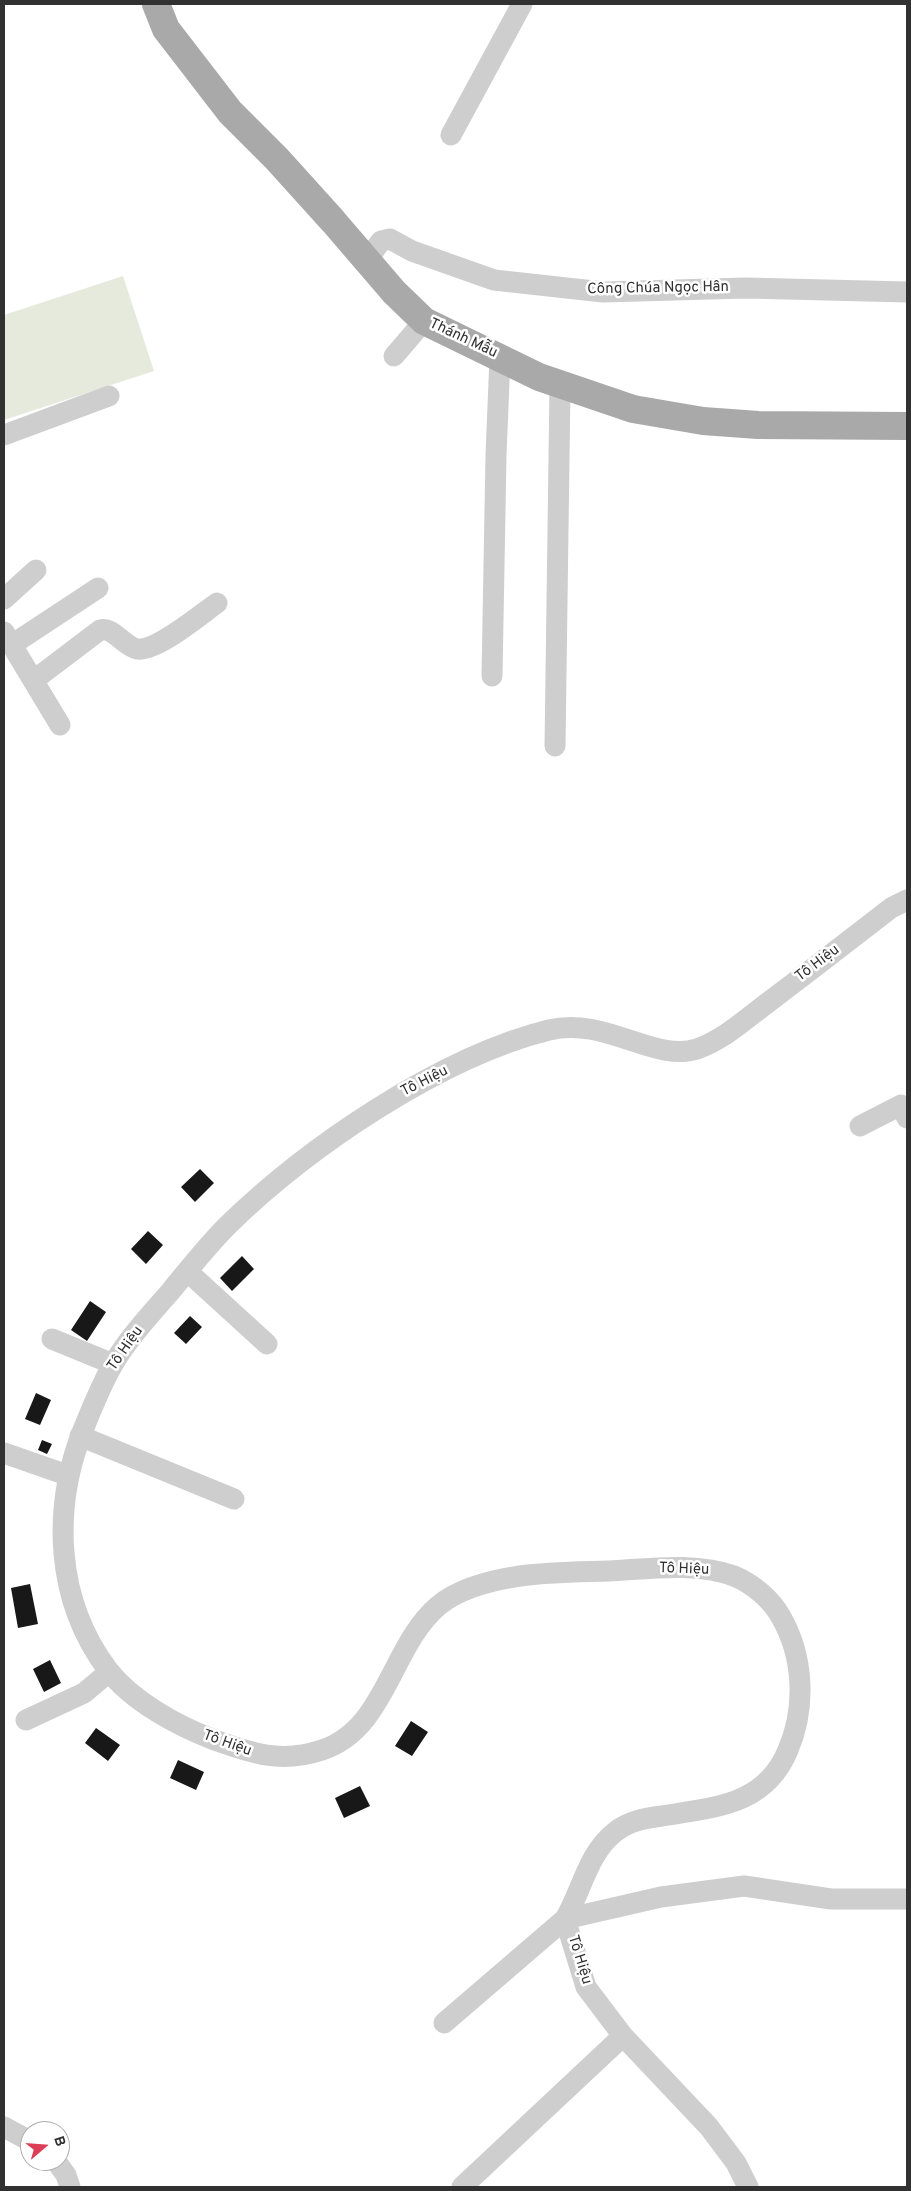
<!DOCTYPE html>
<html>
<head>
<meta charset="utf-8">
<style>
  body { margin:0 }
  #map { position:relative; width:911px; height:2191px; overflow:hidden; background:#fff; font-family:Overpass,sans-serif }
  canvas { display:block }
  .frame { position:absolute; inset:0; border:5px solid #313131; pointer-events:none }
  .north { position:absolute; left:20px; top:2121px; width:50px; height:50px; box-sizing:border-box; background:#fff; border:1px solid #adadad; border-radius:50%; rotate:72deg; font-size:14px; font-weight:700; line-height:20px; text-align:center; color:#313131 }
  .north::after { content:''; display:block; margin:auto; width:18px; height:22px; background:#dc3f55; clip-path:polygon(50% 0,100% 100%,50% 72%,0 100%) }
</style>
</head>
<body>
<div id="map">
<canvas width="911" height="2191"></canvas>
<div class="frame"></div>
<div class="north">B</div>
</div>
<script>
const c = document.querySelector('canvas').getContext('2d');
c.lineJoin = 'round';
function paint(path, color) {
  c.fillStyle = color;
  c.fill(path, 'evenodd');
}
function strokePath(path, color, width, dash) {
  c.strokeStyle = color;
  c.lineWidth = width;
  c.lineCap = dash ? 'butt' : 'round';
  c.setLineDash(dash || []);
  c.stroke(path);
}
function drawText(font, color, halo, rows, align = 'center') {
  c.font = font + ' Overpass,sans-serif';
  c.lineWidth = 5;
  c.setLineDash([]);
  c.textBaseline = 'middle';
  c.strokeStyle = halo;
  c.fillStyle = color;
  for (const [text, x, y, turn = 0] of rows) {
    c.save();
    c.translate(x, y);
    c.rotate((+turn || 0) * Math.PI / 180);
    c.textAlign = isNaN(turn) ? turn : align;
    if (halo) c.strokeText(text, 0, 0);
    c.fillText(text, 0, 0);
    c.restore();
  }
}
const green = new Path2D(`
  M123 276 154 371 4 420V315Z`);
const building = new Path2D(`
  M200 1169 214 1183 195 1202 181 1187Z
  M148 1231 163 1245 146 1264 131 1249Z
  M242 1256 254 1269 232 1291 220 1278Z
  M90 1301 106 1312 87 1341 71 1330Z
  M190 1316 202 1327 186 1344 174 1333Z
  M36 1393 51 1400 40 1425 25 1419Z
  M42 1440 52 1444 47 1454 38 1450Z
  M30 1584 38 1624 18 1628 11 1588Z
  M50 1660 61 1683 44 1692 33 1669Z
  M411 1721 428 1732 412 1756 395 1746Z
  M96 1728 120 1745 108 1761 85 1743Z
  M178 1760 204 1772 196 1790 170 1778Z
  M360 1786 370 1806 344 1818 335 1798Z`);
const minor = new Path2D(`
  M451 135 522 4
  M367 260 381 241 390 239 412 251 494 280 603 292 746 288 907 292
  M394 356 424 321
  M4 435 109 396
  M4 599 36 570
  M4 632 60 725
  M13 644 98 588
  M492 676 496 455 500 357
  M34 680 100 630C113 626 123 646 137 649 156 652 200 615 217 603
  M555 746 560 386
  M860 1126 901 1105 907 1118
  M187 1271 267 1344
  M52 1339 113 1364
  M80 1436 234 1499
  M4 1453 67 1475
  M26 1720 84 1693 109 1672
  M444 2023 565 1919 661 1897 744 1886 831 1899H907
  M4 2127 30 2141
  M56 2161 66 2175 70 2187
  M462 2187 623 2036
  M748 2187 736 2163 709 2127 623 2036 586 1987 565 1919C582 1890 588 1853 615 1832 629 1821 645 1818 662 1816 714 1807 765 1806 788 1750 806 1708 804 1657 781 1617 771 1599 753 1584 734 1576 695 1562 649 1569 609 1571 579 1572 549 1572 520 1576 493 1580 459 1588 438 1606 391 1646 386 1729 322 1750 280 1764 251 1753 212 1739 176 1725 132 1701 108 1670 55 1600 52 1508 83 1430 93 1406 102 1382 115 1361 130 1336 151 1314 170 1292 189 1269 207 1246 228 1225 308 1147 440 1057 549 1030 604 1016 655 1063 697 1049 725 1039 747 1018 770 1001 811 970 851 939 891 908L907 900`);
const major = new Path2D(`
  M156 4 166 29 230 112 277 159 333 221 394 292 424 321 539 377 633 409 703 421 758 425 907 426`);
const streetNames = [
  ["Công Chúa Ngọc Hân",658,289,-1],
  ["Thánh Mẫu",463,339,25],
  ["Tô Hiệu",818,964,-37],
  ["Tô Hiệu",425,1082,-27],
  ["Tô Hiệu",126,1349,-55],
  ["Tô Hiệu",684,1570,2],
  ["Tô Hiệu",227,1744,20],
  ["Tô Hiệu",579,1960,73]
];
paint(green, '#e5eadd');
paint(building, '#181818');
strokePath(minor, '#cecece', 21);
strokePath(major, '#a9a9a9', 28);
drawText('15px', '#313131', '#fff', streetNames);
</script>
</body>
</html>
